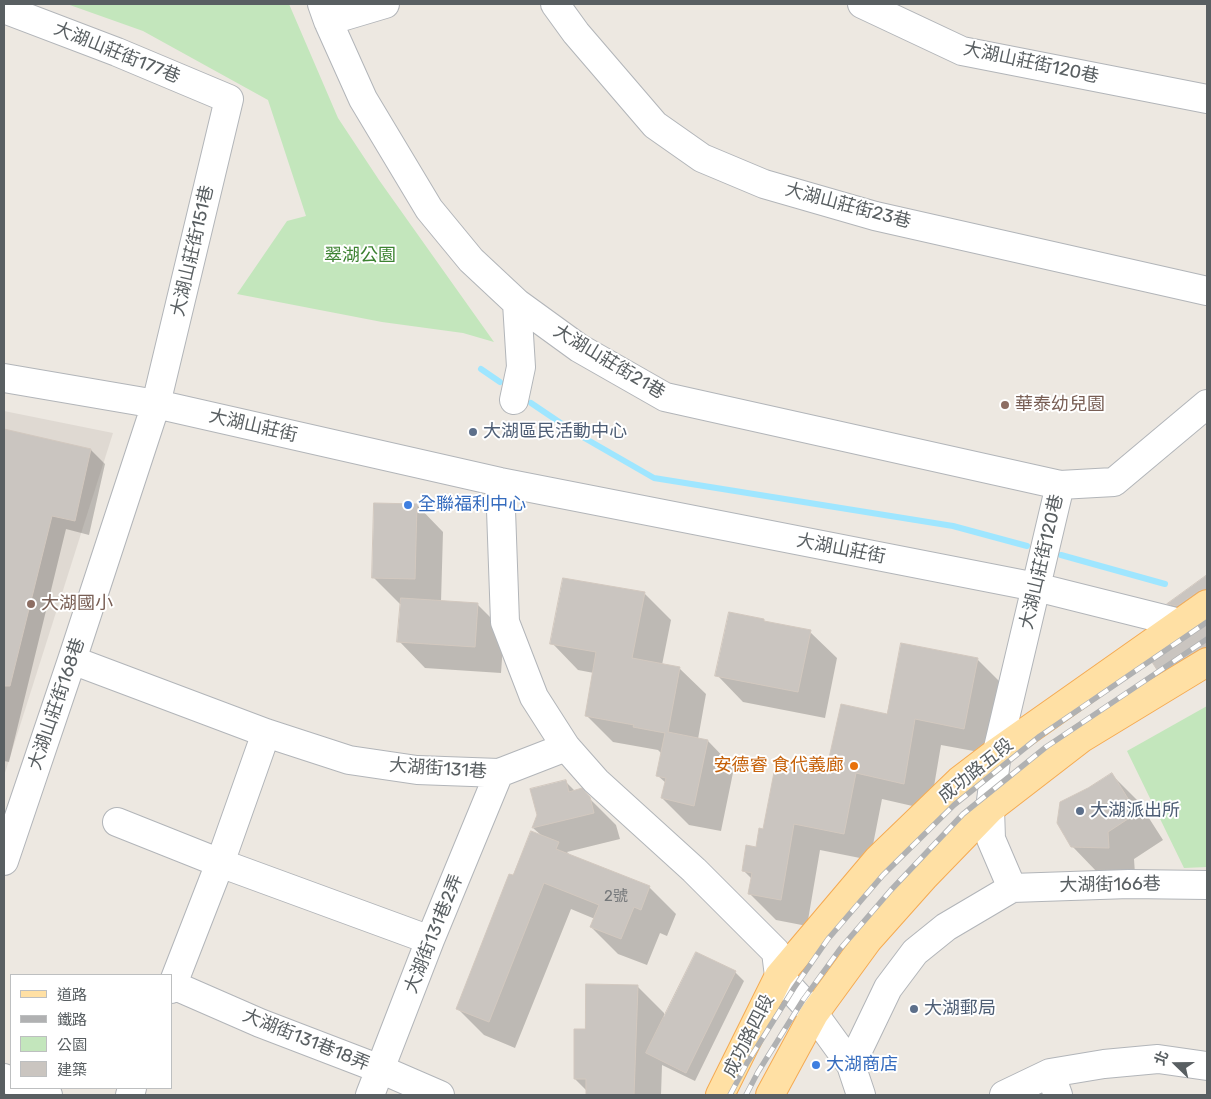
<!DOCTYPE html>
<html>
<head>
<meta charset="utf-8">
<style>
  body { margin:0 }
  #map { position:relative; width:1211px; height:1099px; overflow:hidden; background:#ede8e1; font-family:Rubik,"Noto Sans TC",sans-serif }
  canvas { display:block }
  .frame { position:absolute; inset:0; border:5px solid #595f62; pointer-events:none }
  .legend { position:absolute; left:10px; top:974px; width:162px; height:115px; box-sizing:border-box; background:#fff; border:1px solid #bdbfc0; margin:0; padding:6px 9px; list-style:none; font-size:15px; color:#595f62 }
  .legend li { display:flex; align-items:center; gap:10px; height:25px }
  .legend b { width:25px; border:1px solid #bdbfc0 }
  .north { position:absolute; left:1151px; top:1039px; width:50px; height:50px; -webkit-text-stroke:4px #fff; paint-order:stroke; rotate:292deg; font-size:14px; font-weight:700; line-height:20px; text-align:center; color:#595f62 }
  .north::after { content:''; display:block; margin:auto; width:18px; height:22px; background:#595f62; clip-path:polygon(50% 0,100% 100%,50% 72%,0 100%) }
</style>
</head>
<body>
<div id="map">
<canvas width="1211" height="1099"></canvas>
<div class="frame"></div>
<ul class="legend">
<li><b style="height:6px;background:#ffe0a4"></b>道路</li>
<li><b style="height:6px;background:#b0b1b2"></b>鐵路</li>
<li><b style="height:14px;background:#c3e6bc"></b>公園</li>
<li><b style="height:14px;background:#cac5c0"></b>建築</li>
</ul>
<div class="north">北</div>
</div>
<script>
const c = document.querySelector('canvas').getContext('2d');
c.lineJoin = 'round';
function paint(path, color) {
  c.fillStyle = color;
  c.fill(path, 'evenodd');
}
function strokePath(path, color, width, dash) {
  c.strokeStyle = color;
  c.lineWidth = width;
  c.lineCap = dash ? 'butt' : 'round';
  c.setLineDash(dash || []);
  c.stroke(path);
}
function drawText(font, color, halo, rows, align = 'center') {
  c.font = font + ' Rubik,"Noto Sans TC",sans-serif';
  c.lineWidth = 4;
  c.setLineDash([]);
  c.textBaseline = 'middle';
  c.strokeStyle = halo;
  c.fillStyle = color;
  for (const [text, x, y, turn = 0] of rows) {
    c.save();
    c.translate(x, y);
    c.rotate((+turn || 0) * Math.PI / 180);
    c.textAlign = isNaN(turn) ? turn : align;
    if (halo) c.strokeText(text, 0, 0);
    c.fillText(text, 0, 0);
    c.restore();
  }
}
const education = new Path2D(`
  M4 411 113 433 4 776Z`);
const green = new Path2D(`
  M67 4H289L338 118 379 180 494 342 463 333 382 322 237 294 287 221 306 216 268 100 143 31Z
  M1207 706V867L1184 868 1127 751Z`);
const shadow = new Path2D(`
  M4 430 91 450 105 464 89 535 66 529 9 762 4 761Z
  M417 505 443 532 441 602 478 605 504 631 501 673 425 668 399 641 401 604H400L373 577Z
  M1207 577V609L1183 618 1169 604Z
  M644 593 671 620 662 665 679 668 706 694 698 739 708 741 734 768 721 831 689 825 662 798 666 783 657 775 662 754 658 750 613 742 586 715 594 673 578 670 552 643Z
  M763 620 766 623 810 632 837 658 825 718 743 702 717 675Z
  M1207 624V667L1175 686 1160 672 1154 662Z
  M977 659 1004 686 990 754 941 745 930 810 882 799 870 860 820 850 807 926 776 920 749 893 752 879 743 870 757 848 764 830 828 769 888 715Z
  M1112 775 1138 801 1163 840 1134 859 1135 874 1098 873 1072 846Z
  M566 782 575 791 581 790 616 825 620 839 567 852 571 856 649 887 676 914 667 936 660 933 647 965 618 954 591 927 595 919 571 909 515 1048 484 1035 457 1008 513 876 542 836 533 828Z
  M735 972 744 981 695 1081 662 1065 661 1095H587V1091L575 1079 586 1031 637 986 664 1013V1021Z`);
const stream = new Path2D(`
  M481 369 500 382
  M531 403 574 432 654 478 953 526 1027 546
  M1061 555 1165 584`);
const building = new Path2D(`
  M4 429 91 449 75 521 52 516 10 686H4Z
  M374 503 417 504 415 579 372 578Z
  M1207 575V589L1198 591 1177 606 1167 604Z
  M563 578 645 592 632 658 680 667 668 732 708 740 694 806 661 798 666 778 656 776 665 733 633 727 634 725 585 716 596 652 550 644Z
  M401 598 478 603 475 647 397 642Z
  M729 612 764 619V621L811 630 798 692 715 676Z
  M1207 623V646L1199 649 1159 673 1152 662Z
  M901 643 978 658 964 729 915 719 904 784 856 773 844 834 794 824 781 900 748 894 752 873 742 871 746 845 756 847 759 828 763 829 777 757 827 767 841 704 887 714Z
  M1112 773 1137 813 1108 832 1109 848 1071 847 1057 823 1060 802 1088 788Z
  M566 780 569 792 582 788 590 797 594 813 532 828 537 815 530 789Z
  M531 831 559 842 556 849 650 886 641 910 634 907 621 939 590 927 599 905 544 883 489 1022 456 1009 509 874 513 875Z
  M696 952 736 971 686 1073 646 1053Z
  M586 984 638 985 634 1095H586V1079H574V1029H585Z`);
const minor = new Path2D(`
  M322 4 328 21 363 99 429 209 471 260 517 303 579 348 665 397 1060 485
  M555 4 576 33 655 125 702 158 764 184 875 216 1207 291
  M862 4 962 51 1207 99
  M4 9 117 52 229 99 156 404 72 660 4 861
  M328 21 385 4
  M4 378 156 404 500 482 1036 587 1180 623
  M514 400 521 367 517 303
  M500 482 505 622 534 697 566 747 596 781 694 870 776 952 779 976 814 1014 851 1065 861 1095
  M72 660 266 733 349 760 417 770 499 773 566 747
  M117 822 220 863 430 940
  M1012 888 1129 884 1207 885
  M173 985 260 1023 380 1069 440 1095
  M171 989 220 863 266 733
  M851 1065 888 988 915 952 946 927 1012 888 991 839 990 809 997 752 1060 485 1114 482 1207 404
  M1050 1073 1058 1095
  M4 1078 11 1081
  M29 1088 48 1095
  M130 1095 132 1088
  M370 1095 430 940 499 773
  M1004 1095 1050 1073 1104 1064 1158 1059 1207 1066`);
const major = new Path2D(`
  M720 1095 779 976 878 859 959 781 997 752 1207 604
  M770 1095 814 1014 868 940 925 876 990 809 1082 738 1207 662`);
const rail = new Path2D(`
  M730 1095 747 1063 794 988 828 939 883 875 954 805 1040 736 1207 622
  M746 1095 758 1072 803 1000 840 949 891 890 963 814 1046 747 1207 639`);
const markers = [
  [1005,405,5,"#8d6e63"],
  [473,432,5,"#5c6f8a"],
  [408,505,5,"#3f7fe0"],
  [31,604,5,"#8d6e63"],
  [854,766,5,"#e8710a"],
  [1080,811,5,"#5c6f8a"],
  [914,1009,5,"#5c6f8a"],
  [816,1065,5,"#3f7fe0"]
];
const numberNames = [
  ["2號",616,897]
];
const streetNames = [
  ["大湖山莊街177巷",117,53,22],
  ["大湖山莊街120巷",1031,63,12],
  ["大湖山莊街23巷",848,206,15],
  ["大湖山莊街151巷",193,251,-77],
  ["大湖山莊街21巷",609,362,31],
  ["大湖山莊街",253,426,13],
  ["大湖山莊街",841,549,11],
  ["大湖山莊街120巷",1042,562,-77],
  ["大湖山莊街168巷",57,704,-71],
  ["大湖街131巷",438,769,4],
  ["成功路五段",976,771,-39],
  ["大湖街166巷",1110,885,-1],
  ["大湖街131巷2弄",434,934,-68],
  ["成功路四段",749,1036,-63],
  ["大湖街131巷18弄",306,1040,22]
];
const parkNames = [
  ["翠湖公園",360,256]
];
const educationNames = [
  ["華泰幼兒園",1015,405],
  ["大湖國小",41,604]
];
const serviceNames = [
  ["大湖區民活動中心",483,432],
  ["大湖派出所",1090,811],
  ["大湖郵局",924,1009]
];
const shopNames = [
  ["全聯福利中心",418,505],
  ["大湖商店",826,1065]
];
const foodNames = [
  ["安德睿 食代義廊",844,766]
];
paint(education, '#dfd9d2');
paint(green, '#c3e6bc');
paint(shadow, '#0003');
strokePath(stream, '#9fe6ff', 6);
paint(building, '#cac5c0');
strokePath(building, '#d2c8bf', 1);
strokePath(minor, '#b2b5b9', 30);
strokePath(major, '#f5aa52', 30);
strokePath(minor, '#fff', 28);
strokePath(major, '#ffe0a4', 28);
strokePath(rail, '#b0b1b2', 5.5);
strokePath(rail, '#fff', 4, [11]);
for (const [x, y, r, color] of markers) {
  const dot = new Path2D();
  dot.arc(x, y, r, 0, 2 * Math.PI);
  c.fillStyle = color;
  c.fill(dot);
  strokePath(dot, '#fff', 2);
}
drawText('15px', '#75787a', null, numberNames);
drawText('18px', '#595f62', '#fff', streetNames);
drawText('18px', '#3c8231', '#fff', parkNames);
drawText('18px', '#785e54', '#fff', educationNames, 'left');
drawText('18px', '#4e5e75', '#fff', serviceNames, 'left');
drawText('18px', '#366cbe', '#fff', shopNames, 'left');
drawText('18px', '#c56008', '#fff', foodNames, 'right');
</script>
</body>
</html>
